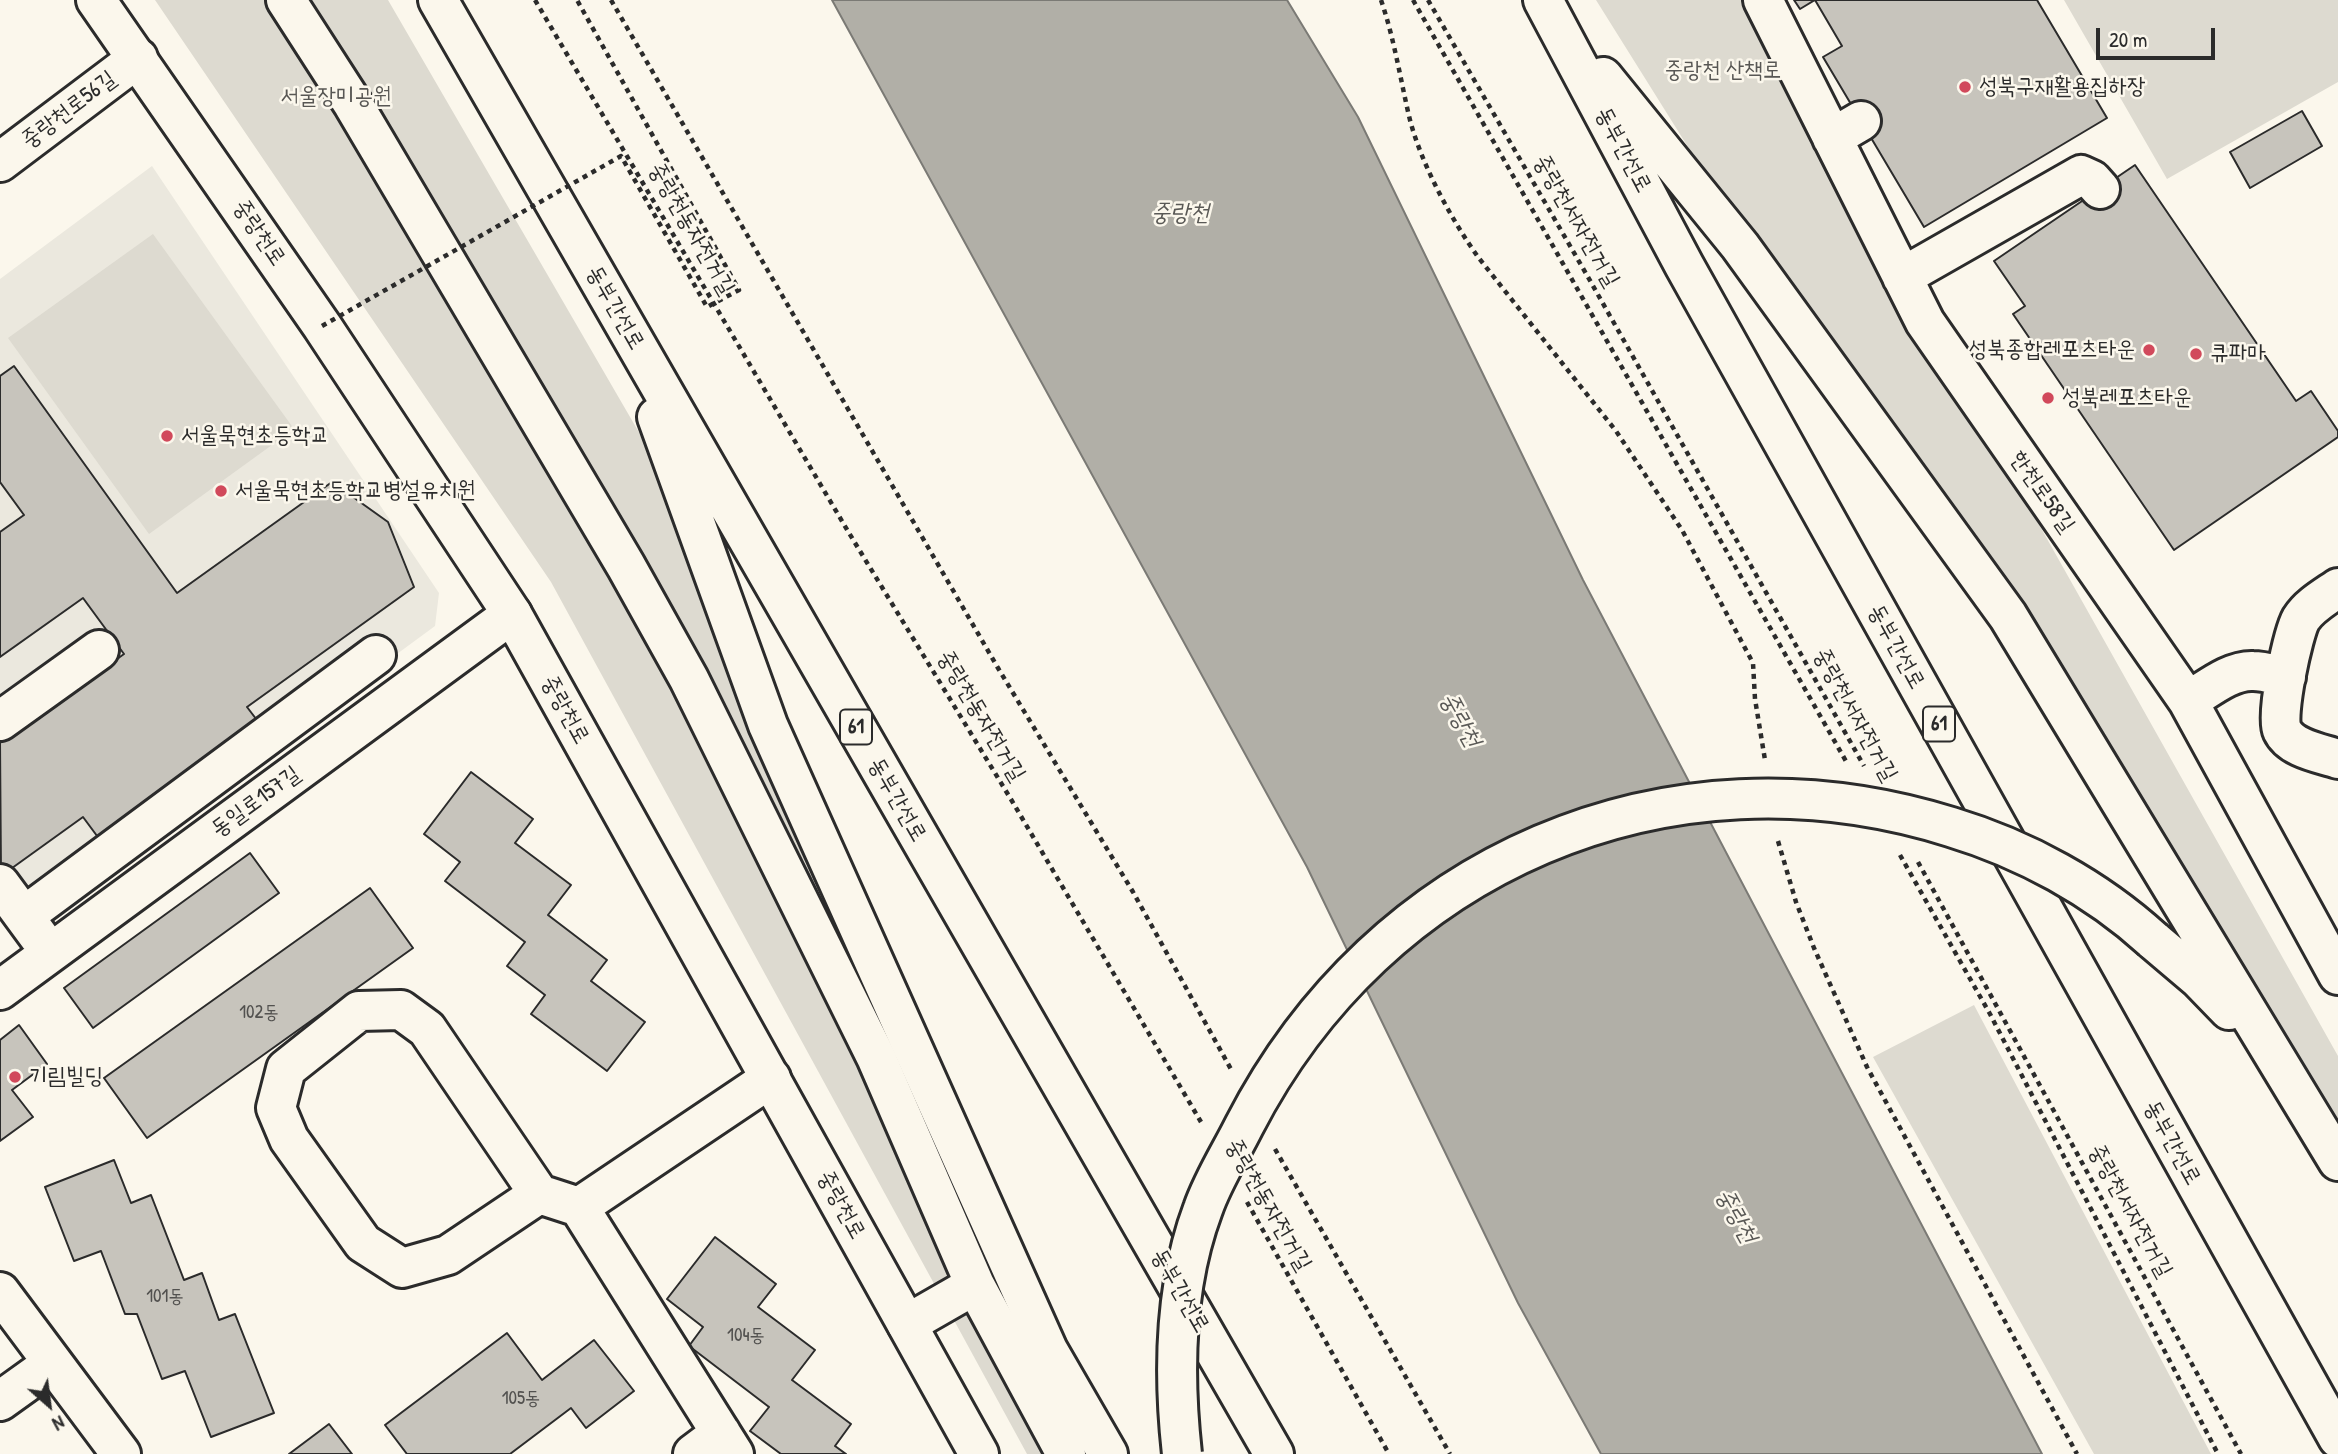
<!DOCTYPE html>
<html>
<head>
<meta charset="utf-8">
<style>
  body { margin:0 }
  #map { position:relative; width:2338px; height:1454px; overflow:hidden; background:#fbf7ec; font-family:"Patrick Hand",sans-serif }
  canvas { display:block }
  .north { position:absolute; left:14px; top:1370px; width:70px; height:70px; -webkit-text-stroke:5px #fbf7ec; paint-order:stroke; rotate:152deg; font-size:19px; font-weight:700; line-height:28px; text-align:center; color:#2b2b2b }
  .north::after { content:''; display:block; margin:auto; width:24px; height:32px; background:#2b2b2b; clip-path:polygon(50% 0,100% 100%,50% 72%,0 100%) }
  .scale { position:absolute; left:2096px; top:28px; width:119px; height:32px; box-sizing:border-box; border:4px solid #2b2b2b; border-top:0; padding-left:9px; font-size:21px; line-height:24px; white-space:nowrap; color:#2b2b2b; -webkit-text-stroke:5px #fbf7ec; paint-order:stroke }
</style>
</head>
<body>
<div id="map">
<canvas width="2338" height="1454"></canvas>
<div class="north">N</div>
<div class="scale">20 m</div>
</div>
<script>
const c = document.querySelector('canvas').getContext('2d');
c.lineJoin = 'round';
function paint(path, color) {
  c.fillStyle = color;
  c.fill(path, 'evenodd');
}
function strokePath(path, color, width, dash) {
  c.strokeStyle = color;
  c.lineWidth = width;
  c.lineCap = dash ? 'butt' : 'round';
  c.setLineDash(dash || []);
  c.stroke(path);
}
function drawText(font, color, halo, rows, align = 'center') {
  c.font = font + ' "Patrick Hand","Poor Story",sans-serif';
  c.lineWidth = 5;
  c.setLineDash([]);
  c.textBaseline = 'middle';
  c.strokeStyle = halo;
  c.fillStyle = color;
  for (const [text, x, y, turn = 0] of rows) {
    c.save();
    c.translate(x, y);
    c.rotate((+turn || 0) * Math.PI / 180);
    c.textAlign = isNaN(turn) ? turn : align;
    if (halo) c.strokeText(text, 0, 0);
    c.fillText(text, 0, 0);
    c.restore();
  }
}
const built = new Path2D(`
  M152 166 439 593 435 626 15 935 0 915V279Z`);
const green = new Path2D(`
  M155 0H388L655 460 1084 1454H1027L551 582Z
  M1596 0H1766L1925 322 2338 1056V1161L1775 286Z
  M2064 0H2338V82L2167 179Z
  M153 234 294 429 149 534 8 338Z
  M1974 1005 2211 1454H2094L1873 1057Z`);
const water = new Path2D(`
  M832 0H1287L1358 117 1583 580 2042 1454H1601L1518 1303 1307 867Z`);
const building = new Path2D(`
  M1794 0H2037L2107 118 1924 227 1823 57 1842 46 1815 0 1800 9Z
  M2302 111 2322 146 2250 188 2230 152Z
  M2135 165 2296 401 2311 391 2338 431V437L2174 550 2013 314 2025 306 1994 261Z
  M14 366 177 593 332 482 388 522 414 587 247 707 263 728 103 844 83 817 1 876 0 743 124 654 83 598 0 657V532L24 515 0 482V376Z
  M471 772 533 819 515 843 571 885 548 915 607 960 591 981 645 1022 607 1071 531 1014 545 995 507 966 525 942 445 881 460 862 424 834Z
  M250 853 279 893 93 1028 64 988Z
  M370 888 413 948 147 1138 104 1078Z
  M19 1025 47 1064 12 1090 33 1117 0 1141V1040Z
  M114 1160 131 1203 151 1195 184 1280 202 1273 219 1320 235 1314 274 1413 211 1437 185 1371 162 1379 137 1314H125L101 1251 74 1261 45 1187Z
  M715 1237 776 1284 758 1307 815 1350 792 1380 851 1424 835 1446 846 1454H781L750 1431 769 1407 689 1346 703 1327 667 1299Z
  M507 1333 542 1380 594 1340 634 1391 586 1428 571 1408 510 1454H407L385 1425Z
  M329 1424 352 1454H289Z`);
const path = new Path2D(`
  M535 0 849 533 1012 801 1201 1122
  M611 0 998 668 1133 892 1232 1071
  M1381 0C1394 38 1400 77 1409 116 1420 162 1451 219 1478 257L1616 431 1682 530 1753 663 1755 699 1765 760
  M1413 0 1847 763
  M1428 0 1588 277 1864 766
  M1778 841 1796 902 1814 948 1867 1067 2077 1454
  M1900 855 1990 1014 2218 1454
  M1918 862 2241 1454
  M1275 1149 1450 1454
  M1247 1202 1389 1454`);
const minor = new Path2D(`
  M286 0 353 104 626 566 689 679 876 1057 975 1285 1066 1454
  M1763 0 1925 322 2188 701 2338 975
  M1832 138 1861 121
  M0 162 138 58
  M1902 277 2081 175 2092 180 2100 189
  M2338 588C2325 597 2309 606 2301 619 2293 633 2275 717 2282 730 2291 749 2320 753 2338 759
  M2188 701C2207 690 2230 670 2253 671 2264 671 2276 675 2286 677
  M0 721 99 650
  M0 884 39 937
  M24 916 376 655
  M0 990 512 614
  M539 1194 448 1255 402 1268 363 1243 289 1139 276 1108 286 1069 359 1011 401 1010 427 1029 539 1194 579 1207 734 1454
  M579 1207 771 1078
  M0 1292 121 1454
  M907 1324 975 1285
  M0 1401 53 1363
  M693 1454 721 1433`);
const major = new Path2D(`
  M96 0 322 326 512 614 979 1454`);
const highway = new Path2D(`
  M438 0 1274 1454
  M1543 0 1684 265 2338 1438
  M1603 77 1740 246 2008 616 2338 1161
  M657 417 768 725 1048 1350 1108 1454
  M2153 940 2199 979 2229 1010`);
const pathBridge = new Path2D(`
  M322 326 621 156 707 307 739 290 577 0`);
const highwayBridge = new Path2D(`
  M1182 1454C1173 1373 1174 1286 1203 1209 1213 1180 1230 1154 1244 1126 1379 863 1667 738 1951 827 2024 849 2096 888 2153 940`);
const markers = [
  [1965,87,7,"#d1495b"],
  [2149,350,7,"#d1495b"],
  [2196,354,7,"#d1495b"],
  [2048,398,7,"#d1495b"],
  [167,436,7,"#d1495b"],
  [221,491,7,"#d1495b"],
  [15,1077,7,"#d1495b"]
];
const numberNames = [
  ["102동",259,1013],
  ["101동",165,1297],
  ["104동",746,1336],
  ["105동",521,1399]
];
const shields = [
  [1939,724,32],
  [856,727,32]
];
const shieldNames = [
  ["61",1939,724],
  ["61",856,727]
];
const parkNames = [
  ["중랑천 산책로",1723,71],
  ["서울장미공원",336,97]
];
const poiNames = [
  ["성북구재활용집하장",1979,87],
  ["성북종합레포츠타운",2135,350,"right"],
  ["큐파마",2210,354],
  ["성북레포츠타운",2062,398],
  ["서울묵현초등학교",181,436],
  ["서울묵현초등학교병설유치원",235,491],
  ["기림빌딩",29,1077]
];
const streetNames = [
  ["중랑천로56길",69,110,-37],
  ["동부간선로",1623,150,62],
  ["중랑천서자전거길",1576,221,60],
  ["중랑천동자전거길",691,229,60],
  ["중랑천로",259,233,56],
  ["동부간선로",615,308,60],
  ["한천로58길",2042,492,55],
  ["동부간선로",1896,647,61],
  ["중랑천로",565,710,61],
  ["중랑천서자전거길",1855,715,61],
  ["중랑천동자전거길",981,716,59],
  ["동부간선로",897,800,60],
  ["동일로157길",256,802,-36],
  ["동부간선로",2172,1143,61],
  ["중랑천로",841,1205,61],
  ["중랑천동자전거길",1268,1205,60],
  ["중랑천서자전거길",2130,1211,61],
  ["동부간선로",1180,1291,60]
];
const waterNames = [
  ["중랑천",1180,214],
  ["중랑천",1460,720,61],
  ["중랑천",1736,1216,61]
];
paint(built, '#ebe8de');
paint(green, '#dddad0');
paint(water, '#b1afa7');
strokePath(water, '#7b7a75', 2);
paint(building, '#c7c4bc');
strokePath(building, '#2b2b2b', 2);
strokePath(minor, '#2b2b2b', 44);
strokePath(major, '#2b2b2b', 44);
strokePath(highway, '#2b2b2b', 44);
strokePath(path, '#2b2b2b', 4.5, [5, 5]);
strokePath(minor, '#fbf7ec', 38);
strokePath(major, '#fbf7ec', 38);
strokePath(highway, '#fbf7ec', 38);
strokePath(highwayBridge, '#2b2b2b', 44, []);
strokePath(pathBridge, '#2b2b2b', 4.5, [5, 5]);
strokePath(highwayBridge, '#fbf7ec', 38);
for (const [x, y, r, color] of markers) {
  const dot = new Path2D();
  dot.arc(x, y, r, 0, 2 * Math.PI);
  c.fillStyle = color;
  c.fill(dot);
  strokePath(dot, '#fbf7ec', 2.5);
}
drawText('19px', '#52514f', null, numberNames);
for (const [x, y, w] of shields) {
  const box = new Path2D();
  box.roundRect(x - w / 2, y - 17.5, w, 35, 5);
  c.fillStyle = '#fbf7ec';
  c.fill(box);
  strokePath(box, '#2b2b2b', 2);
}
drawText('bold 21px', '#2b2b2b', null, shieldNames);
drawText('23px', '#585754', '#fbf7ec', parkNames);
drawText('23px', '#2b2b2b', '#fbf7ec', poiNames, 'left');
drawText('23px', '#2b2b2b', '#fbf7ec', streetNames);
drawText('italic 24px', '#5a5956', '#fbf7ec', waterNames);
</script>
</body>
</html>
